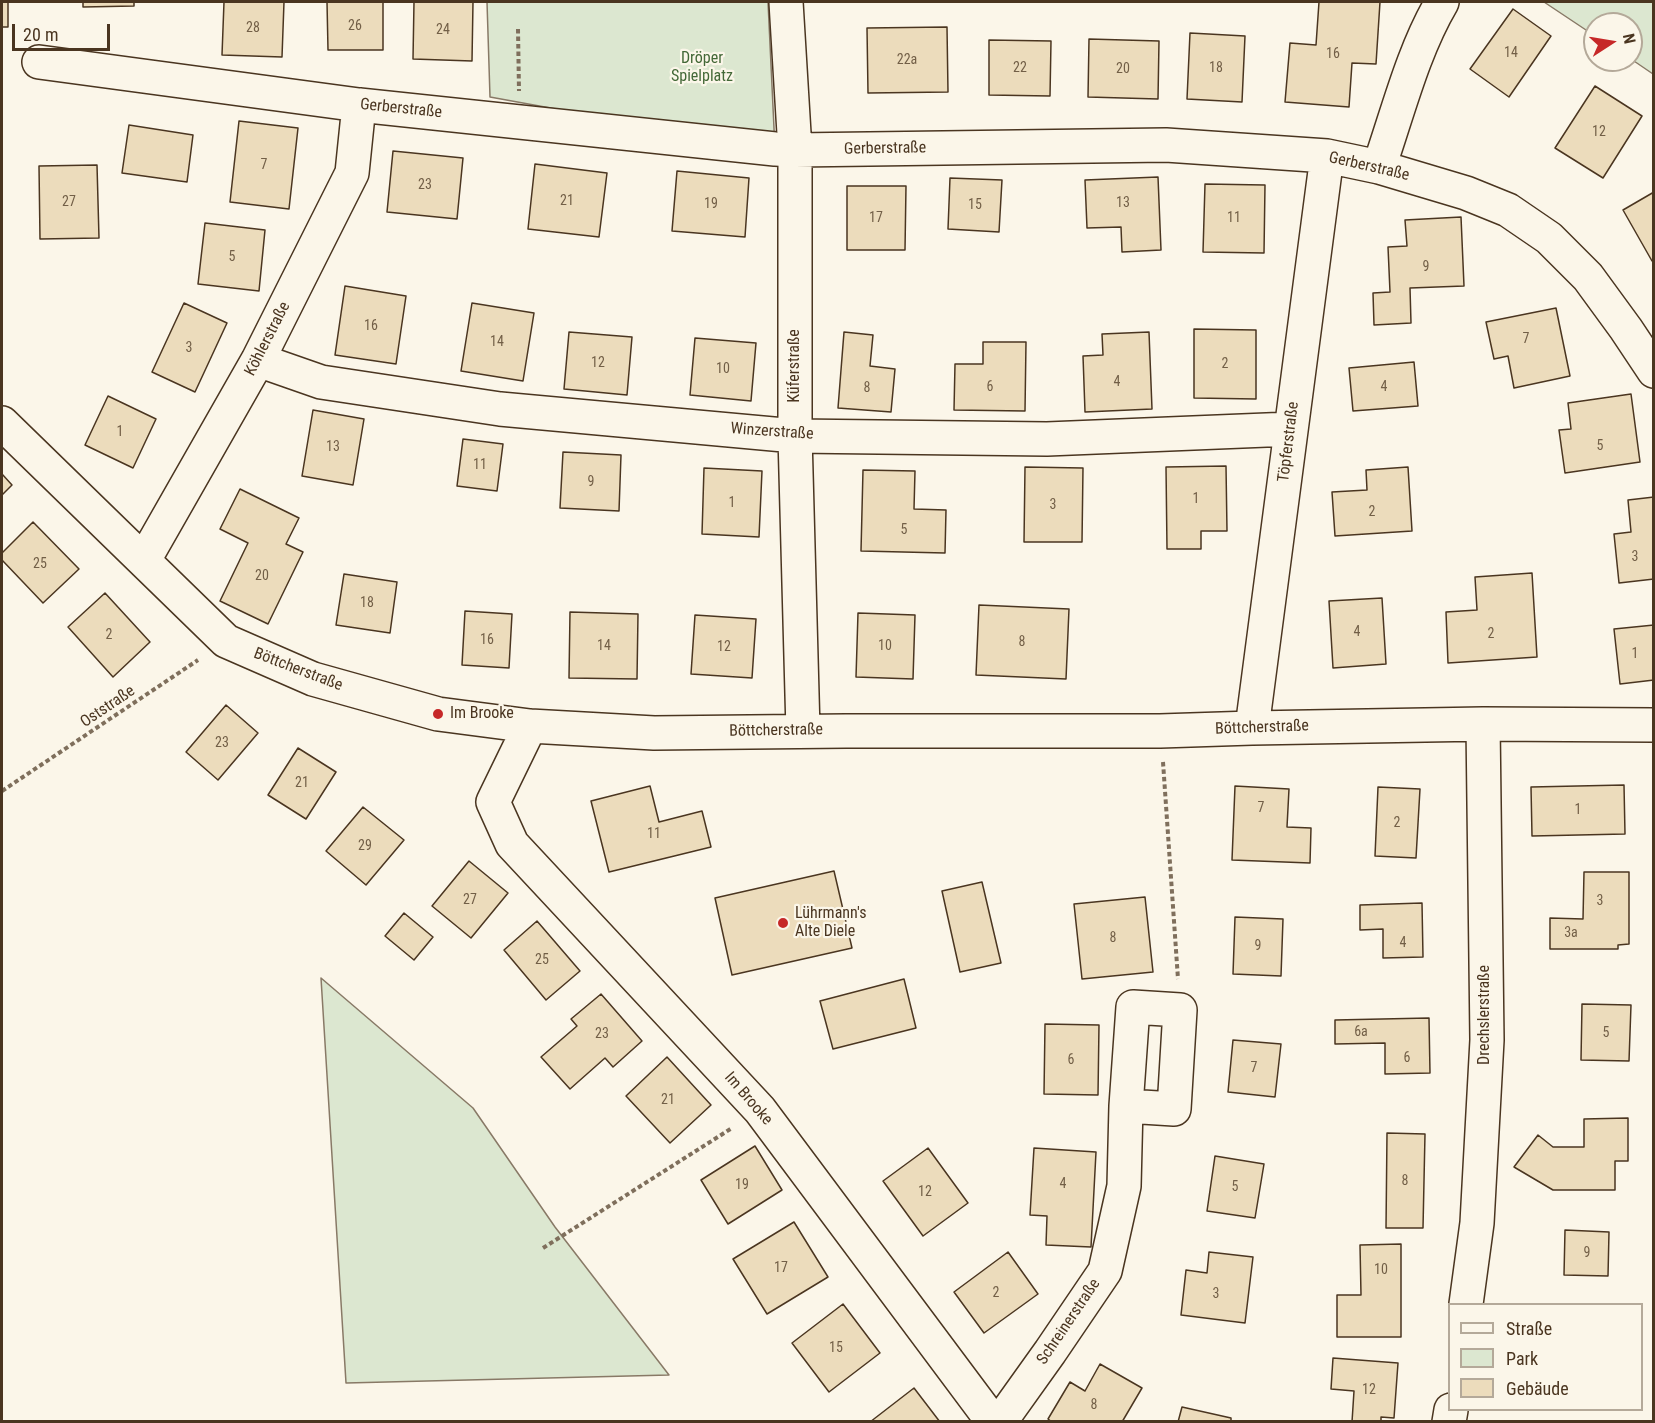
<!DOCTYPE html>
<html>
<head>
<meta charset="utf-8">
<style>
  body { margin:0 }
  #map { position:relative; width:1655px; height:1423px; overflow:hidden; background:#fbf6e9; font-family:"Roboto Condensed",sans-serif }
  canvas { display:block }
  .frame { position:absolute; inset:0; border:3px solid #4a3520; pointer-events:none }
  .legend { position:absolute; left:1448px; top:1303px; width:195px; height:108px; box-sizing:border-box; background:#fbf6e9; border:2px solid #b4a999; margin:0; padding:8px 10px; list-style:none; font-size:18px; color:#4a3520 }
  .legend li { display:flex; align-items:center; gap:12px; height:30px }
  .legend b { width:30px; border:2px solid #b4a999 }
  .north { position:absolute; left:1583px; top:12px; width:60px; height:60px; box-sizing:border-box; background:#fbf6e9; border:2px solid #b4a999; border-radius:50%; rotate:78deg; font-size:16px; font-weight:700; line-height:24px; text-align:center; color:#4a3520 }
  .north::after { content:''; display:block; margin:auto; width:21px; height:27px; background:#c62828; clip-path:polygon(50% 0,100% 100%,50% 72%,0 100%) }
  .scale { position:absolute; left:12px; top:24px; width:98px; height:27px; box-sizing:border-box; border:3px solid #4a3520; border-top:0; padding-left:8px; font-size:18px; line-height:21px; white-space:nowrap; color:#4a3520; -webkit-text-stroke:4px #fbf6e9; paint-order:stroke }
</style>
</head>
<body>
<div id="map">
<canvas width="1655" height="1423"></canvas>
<div class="frame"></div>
<ul class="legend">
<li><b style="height:8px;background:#fbf6e9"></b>Straße</li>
<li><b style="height:16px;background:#dce7d0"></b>Park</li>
<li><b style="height:16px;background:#ecdcbc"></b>Gebäude</li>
</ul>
<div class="north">N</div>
<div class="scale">20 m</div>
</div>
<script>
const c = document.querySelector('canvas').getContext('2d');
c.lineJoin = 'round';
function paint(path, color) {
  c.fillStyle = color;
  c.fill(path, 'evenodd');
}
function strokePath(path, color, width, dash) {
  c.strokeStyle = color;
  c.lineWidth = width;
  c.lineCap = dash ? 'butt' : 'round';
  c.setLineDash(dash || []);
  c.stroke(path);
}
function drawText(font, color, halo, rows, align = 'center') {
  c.font = font + ' "Roboto Condensed",sans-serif';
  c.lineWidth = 4.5;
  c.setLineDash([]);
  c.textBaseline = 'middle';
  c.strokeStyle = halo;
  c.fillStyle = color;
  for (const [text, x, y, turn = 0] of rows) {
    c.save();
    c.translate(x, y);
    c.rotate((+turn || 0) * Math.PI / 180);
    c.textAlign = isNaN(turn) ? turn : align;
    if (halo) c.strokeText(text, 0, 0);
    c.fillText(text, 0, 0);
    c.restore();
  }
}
const green = new Path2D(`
  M487 2H768L775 149 490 97Z
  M1544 2H1653V74L1631 59V24H1595V36Z
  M321 978 473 1108 555 1227 669 1375 346 1383Z`);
const building = new Path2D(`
  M2 2H8V27H2Z
  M83 2H134V6L83 7Z
  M224 2H284L282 57 222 55Z
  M327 2H383V50H328Z
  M414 2H473L472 61 413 59Z
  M1319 2H1380L1376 64 1352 63 1349 107 1285 102 1290 43 1316 45Z
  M1513 9 1551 36 1509 97 1470 69Z
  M947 27 948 92 868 93 867 28Z
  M1190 33 1245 36 1242 102 1187 99Z
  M1089 39 1159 41 1158 99 1088 97Z
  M989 40 1051 41 1050 96 989 95Z
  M1595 86 1642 116 1603 178 1555 148Z
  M239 121 298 128 289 209 230 202Z
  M129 125 193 135 187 182 122 173Z
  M393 151 463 158 457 219 387 212Z
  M535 164 607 173 599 237 528 229Z
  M97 165 99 238 40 239 39 166Z
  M677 171 749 178 745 237 672 231Z
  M1158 177 1161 250 1122 252 1121 227 1087 228 1085 180Z
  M950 178 1002 180 999 232 948 229Z
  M1205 184 1265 185 1264 253 1203 252Z
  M847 186H906L905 250H847Z
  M1654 192V260L1652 261 1623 210Z
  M1461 217 1464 286 1410 288 1411 323 1374 325 1373 293 1390 292 1388 247 1407 246 1405 220Z
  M205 223 265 230 259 291 198 284Z
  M345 286 406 296 396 364 335 355Z
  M184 303 227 323 195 392 152 372Z
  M472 303 534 313 523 381 461 371Z
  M1556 308 1570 376 1514 388 1508 356 1494 359 1486 322Z
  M1194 329 1256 330V399L1194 398Z
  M569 332 632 337 627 395 564 389Z
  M844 332 873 335 870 366 895 369 891 412 838 408Z
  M1149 332 1152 409 1085 412 1083 356 1103 355 1102 334Z
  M695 338 756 343 751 401 690 395Z
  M983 342H1026L1025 411 954 410 955 364H983Z
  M1414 362 1418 406 1353 411 1349 368Z
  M1631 394 1640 462 1565 473 1559 430 1571 429 1568 403Z
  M108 396 156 419 133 468 85 445Z
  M313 410 364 419 353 485 302 476Z
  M463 439 503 444 497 491 457 486Z
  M563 452 621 455 619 511 560 508Z
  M1226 466 1227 531H1201V549H1167L1166 467Z
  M1025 467 1083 468 1082 542H1024Z
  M1408 467 1412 531 1335 536 1332 492 1367 490 1366 470Z
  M704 468 762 471 759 537 702 534Z
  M863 470 915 471 914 509 946 510 945 553 861 551Z
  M2 474 12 485 2 495Z
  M240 489 299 518 286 544 303 552 268 624 220 601 248 543 220 529Z
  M1654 497V579L1619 583 1614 534 1631 532 1628 500Z
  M33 522 79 569 43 603 2 560V553Z
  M1532 573 1537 657 1448 663 1446 612 1477 610 1475 577Z
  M344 574 397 582 390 633 336 625Z
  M105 593 150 642 113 677 68 627Z
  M1382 598 1386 664 1333 668 1329 601Z
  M979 605 1069 609 1066 679 976 675Z
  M465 611 512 614 509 668 462 665Z
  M570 612 638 614 637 679 569 678Z
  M858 613 915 615 913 679 856 677Z
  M695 615 756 619 752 678 691 674Z
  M1654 625V680L1620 684 1614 629Z
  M226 705 258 733 218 780 186 752Z
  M298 748 336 772 306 819 268 795Z
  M1624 785 1625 834 1532 836 1531 787Z
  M650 786 659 822 702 811 711 847 609 872 591 801Z
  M1235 786 1289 789 1287 827 1311 828 1310 863 1232 860Z
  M1378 787 1420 789 1416 858 1375 856Z
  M363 807 404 840 366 885 326 851Z
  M469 861 508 893 471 938 432 906Z
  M834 871 852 948 732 975 715 898Z
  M1584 872H1629V944L1618 945V949H1550V918L1583 919Z
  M982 882 1001 963 960 972 942 891Z
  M1145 897 1153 972 1082 979 1074 904Z
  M1422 903 1423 957 1383 958V929L1360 930V905Z
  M404 913 433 937 414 960 385 936Z
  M1235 917 1283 919 1281 976 1233 974Z
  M537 921 580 971 546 1000 504 950Z
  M904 979 916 1028 833 1049 820 1001Z
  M601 994 642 1041 613 1067 605 1058 570 1089 541 1057 577 1026 571 1019Z
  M1582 1004 1631 1005 1629 1061 1581 1060Z
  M1429 1018 1430 1073 1385 1074V1043L1335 1044V1020Z
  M1045 1024 1099 1025 1098 1095 1044 1094Z
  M1233 1040 1281 1044 1275 1097 1228 1092Z
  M667 1057 711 1105 670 1143 626 1096Z
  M1628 1118V1161H1615V1190H1553L1514 1167 1538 1135 1553 1147H1584V1119Z
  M1387 1133 1425 1134 1423 1228H1386Z
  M755 1146 782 1190 728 1224 701 1180Z
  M928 1148 968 1203 923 1236 883 1181Z
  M1034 1148 1096 1152 1091 1247 1046 1245 1047 1216 1030 1215Z
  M1215 1156 1264 1164 1255 1218 1207 1211Z
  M794 1222 828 1277 767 1314 733 1259Z
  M1565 1230 1609 1232 1608 1276 1564 1275Z
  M1401 1244V1337H1337V1295H1361L1360 1245Z
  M1008 1252 1038 1294 984 1333 954 1292Z
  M1209 1252 1253 1257 1245 1323 1181 1315 1186 1270 1207 1273Z
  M843 1304 880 1353 829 1392 792 1343Z
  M1333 1358 1398 1363 1394 1418 1381 1417V1422H1352L1354 1391 1331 1389Z
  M1100 1364 1142 1388 1122 1422H1052L1048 1419 1070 1382 1085 1391Z
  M914 1388 940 1422H870Z
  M1182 1407 1231 1418V1422H1178Z`);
const path = new Path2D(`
  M518 29 519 91
  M1163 762 1178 979
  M2 791 198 660
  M543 1248 732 1128`);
const minor = new Path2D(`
  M786 2 795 150V436L803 731
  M39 62 359 105 775 149 795 150 1166 145 1327 156 1379 167 1466 193 1508 210 1549 238 1588 277 1626 329 1654 371
  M1379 167C1398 112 1413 51 1442 2
  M258 360 321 382 500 409 795 436 1047 439 1291 429
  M2 423 226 641 313 679 438 714 530 726 654 733 846 731H1160L1252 728 1483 724 1654 725
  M144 560 258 360 352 173 359 105
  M530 726 493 802 512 844 760 1110 993 1422
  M1252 728 1327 156
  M1133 1007 1180 1010 1174 1109 1126 1106Z
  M1466 1304 1477 1223 1487 1040 1483 724
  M1000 1422 1050 1352 1105 1271 1124 1186 1126 1106
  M1449 1422 1451 1410`);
const markers = [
  [438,714,6,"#c62828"],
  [783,923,6,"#c62828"]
];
const numberNames = [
  ["26",355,26],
  ["28",253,28],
  ["24",443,30],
  ["14",1511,53],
  ["16",1333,54],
  ["22a",907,60],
  ["22",1020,68],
  ["18",1216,68],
  ["20",1123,69],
  ["12",1599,132],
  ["7",264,165],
  ["23",425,185],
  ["21",567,201],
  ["27",69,202],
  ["13",1123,203],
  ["19",711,204],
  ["15",975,205],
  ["17",876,218],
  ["11",1234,218],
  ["5",232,257],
  ["9",1426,267],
  ["16",371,326],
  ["7",1526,339],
  ["14",497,342],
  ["3",189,348],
  ["12",598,363],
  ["2",1225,364],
  ["10",723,369],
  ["4",1117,382],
  ["6",990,387],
  ["4",1384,387],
  ["8",867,388],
  ["1",120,432],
  ["5",1600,446],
  ["13",333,447],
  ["11",480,465],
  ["9",591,482],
  ["1",1196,499],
  ["1",732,503],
  ["3",1053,505],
  ["2",1372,512],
  ["5",904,530],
  ["3",1635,557],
  ["25",40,564],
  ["20",262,576],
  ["18",367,603],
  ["4",1357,632],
  ["2",1491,634],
  ["2",109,635],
  ["16",487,640],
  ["8",1022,642],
  ["14",604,646],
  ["10",885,646],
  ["12",724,647],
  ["1",1635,654],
  ["23",222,743],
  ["21",302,783],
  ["7",1261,808],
  ["1",1578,810],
  ["2",1397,823],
  ["11",654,834],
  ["29",365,846],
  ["27",470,900],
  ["3",1600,901],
  ["3a",1571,933],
  ["8",1113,938],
  ["4",1403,943],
  ["9",1258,946],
  ["25",542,960],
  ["6a",1361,1032],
  ["5",1606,1033],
  ["23",602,1034],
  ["6",1407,1058],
  ["6",1071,1060],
  ["7",1254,1068],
  ["21",668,1100],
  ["8",1405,1181],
  ["4",1063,1184],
  ["19",742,1185],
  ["5",1235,1187],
  ["12",925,1192],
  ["9",1587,1253],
  ["17",781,1268],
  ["10",1381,1270],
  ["2",996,1293],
  ["3",1216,1294],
  ["15",836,1348],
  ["12",1369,1390],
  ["8",1094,1405]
];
const parkNames = [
  ["Dröper",702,59],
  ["Spielplatz",702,77]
];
const streetNames = [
  ["Gerberstraße",401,109,6],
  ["Gerberstraße",885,149,-1],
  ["Gerberstraße",1369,167,13],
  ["Köhlerstraße",268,339,-63],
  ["Küferstraße",795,366,-90],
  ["Winzerstraße",772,432,4],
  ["Töpferstraße",1289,442,-83],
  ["Böttcherstraße",298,670,21],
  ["Oststraße",108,707,-34],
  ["Böttcherstraße",1262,728,-2],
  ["Böttcherstraße",776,731,-1],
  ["Drechslerstraße",1485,1015,-90],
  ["Im Brooke",748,1099,49],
  ["Schreinerstraße",1069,1322,-56]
];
const poiNames = [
  ["Im Brooke",450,714],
  ["Lührmann's",795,914],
  ["Alte Diele",795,932]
];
paint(green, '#dce7d0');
strokePath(green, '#887966', 1.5);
paint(building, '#ecdcbc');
strokePath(building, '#4a3520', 1.5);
strokePath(minor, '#4a3520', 36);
strokePath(path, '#7f6f5c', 4, [4.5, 3]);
strokePath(minor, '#fbf6e9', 33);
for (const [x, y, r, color] of markers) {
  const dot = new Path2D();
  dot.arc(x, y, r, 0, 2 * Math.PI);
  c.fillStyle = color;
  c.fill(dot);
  strokePath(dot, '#fbf6e9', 2);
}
drawText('14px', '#725f47', null, numberNames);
drawText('16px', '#436837', '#fbf6e9', parkNames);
drawText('16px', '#4a3520', '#fbf6e9', streetNames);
drawText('16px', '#4a3520', '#fbf6e9', poiNames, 'left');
</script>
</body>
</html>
